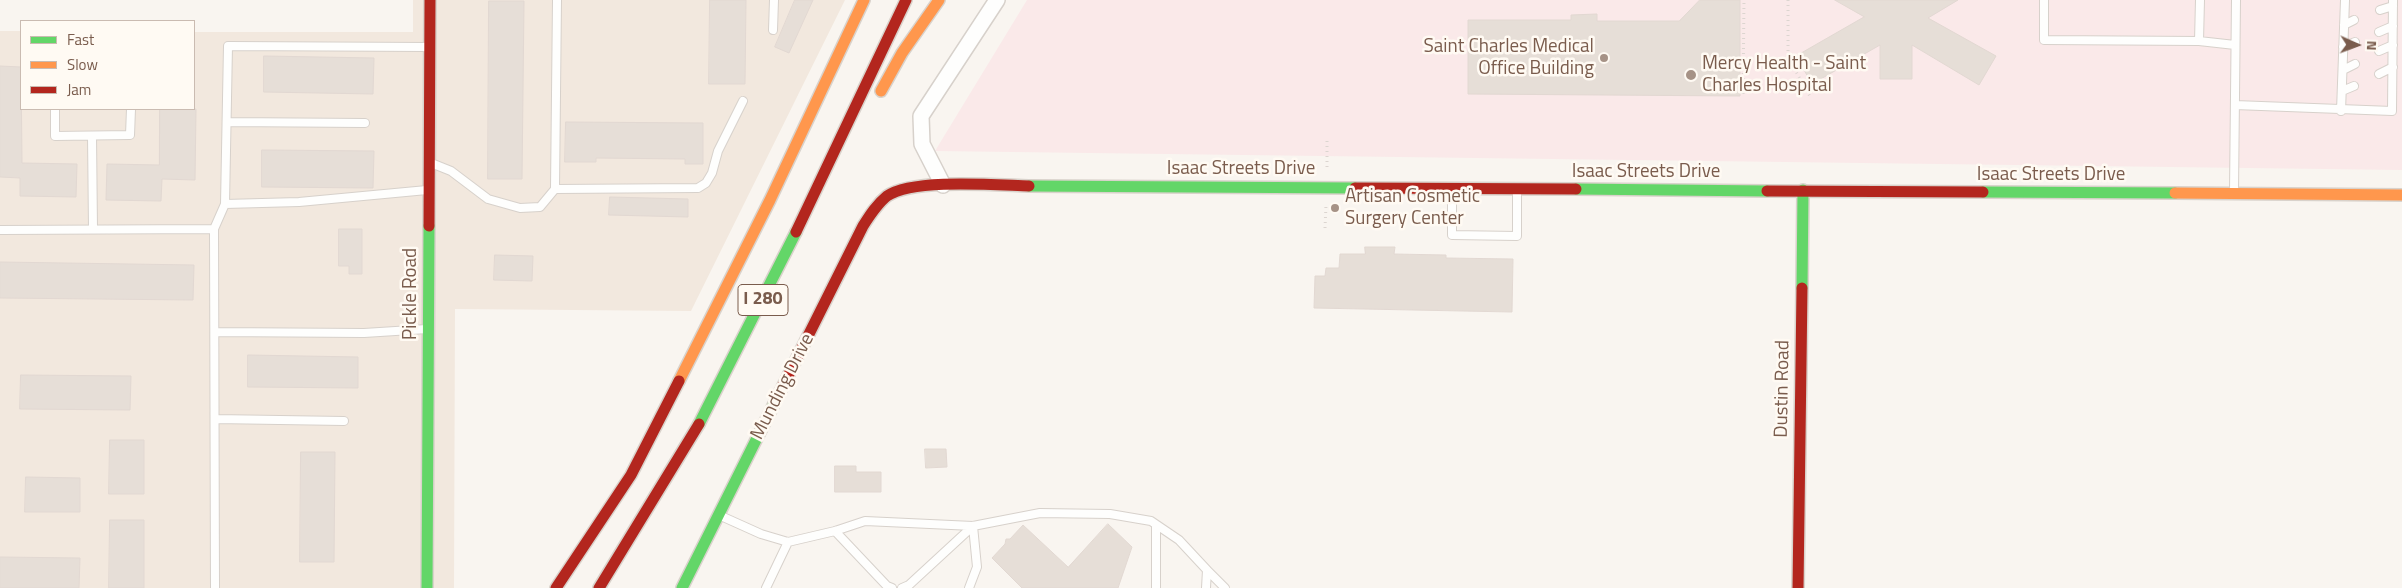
<!DOCTYPE html>
<html>
<head>
<meta charset="utf-8">
<style>
  body { margin:0 }
  #map { position:relative; width:2402px; height:588px; overflow:hidden; background:#f9f5f0; font-family:"Titillium Web",sans-serif }
  canvas { display:block }
  .legend { position:absolute; left:20px; top:20px; width:175px; height:90px; box-sizing:border-box; background:#fffaf3; border:1px solid #cabbb1; margin:0; padding:6px 9px; list-style:none; font-size:15px; color:#7a5c4d }
  .legend li { display:flex; align-items:center; gap:10px; height:25px }
  .legend b { width:25px; border:1px solid #cabbb1 }
  .north { position:absolute; left:2332px; top:20px; width:50px; height:50px; -webkit-text-stroke:4px #fffaf3; paint-order:stroke; rotate:92deg; font-size:14px; font-weight:700; line-height:20px; text-align:center; color:#7a5c4d }
  .north::after { content:''; display:block; margin:auto; width:18px; height:22px; background:#7a5c4d; clip-path:polygon(50% 0,100% 100%,50% 72%,0 100%) }
</style>
</head>
<body>
<div id="map">
<canvas width="2402" height="588"></canvas>
<ul class="legend">
<li><b style="height:6px;background:#63d668"></b>Fast</li>
<li><b style="height:6px;background:#ff974d"></b>Slow</li>
<li><b style="height:6px;background:#b3261e"></b>Jam</li>
</ul>
<div class="north">N</div>
</div>
<script>
const c = document.querySelector('canvas').getContext('2d');
c.lineJoin = 'round';
function paint(path, color) {
  c.fillStyle = color;
  c.fill(path, 'evenodd');
}
function strokePath(path, color, width, dash) {
  c.strokeStyle = color;
  c.lineWidth = width;
  c.lineCap = dash ? 'butt' : 'round';
  c.setLineDash(dash || []);
  c.stroke(path);
}
function drawText(font, color, halo, rows, align = 'center') {
  c.font = font + ' "Titillium Web",sans-serif';
  c.lineWidth = 5;
  c.setLineDash([]);
  c.textBaseline = 'middle';
  c.strokeStyle = halo;
  c.fillStyle = color;
  for (const [text, x, y, turn = 0] of rows) {
    c.save();
    c.translate(x, y);
    c.rotate((+turn || 0) * Math.PI / 180);
    c.textAlign = isNaN(turn) ? turn : align;
    if (halo) c.strokeText(text, 0, 0);
    c.fillText(text, 0, 0);
    c.restore();
  }
}
const residential = new Path2D(`
  M413 0H845L691 311 455 309 454 588H0V31H21V109H194V32H413Z`);
const medical = new Path2D(`
  M1027 0H2402V170L935 151Z`);
const building = new Path2D(`
  M710 0H746L745 84H709Z
  M795 0H813L789 53 775 47Z
  M1700 0H1740V96L1468 94V20H1571V15L1597 14V21H1679Z
  M1835 0H1958L1928 18 1996 56 1979 85 1912 45V79H1880V45L1812 84 1796 56 1864 17Z
  M489 1H524L522 179H488Z
  M264 56 374 58 373 94 264 92Z
  M0 66 21 67 22 163 77 164 76 197 20 196V178L0 177Z
  M160 109H196L195 180 162 179 161 201 106 200 107 164 159 165Z
  M566 122 703 123V164H685V159L596 158V162H565Z
  M262 150 374 151 373 188 262 187Z
  M610 197 688 199V217L609 215Z
  M339 229H362V274H349V266H339Z
  M1365 247H1395L1394 254 1446 255V258L1513 259 1512 312 1314 308 1315 276H1325L1326 268H1339L1340 254H1365Z
  M495 255 533 256 532 281 494 280Z
  M0 262 194 265 193 300 0 298Z
  M248 355 358 357V388L248 387Z
  M21 375 131 376 130 410 20 409Z
  M110 440H144V494H109Z
  M925 449H946L947 467 926 468Z
  M301 452H335L334 562H300Z
  M835 466H856V472H881V492H835Z
  M26 477 80 478V512H25Z
  M110 520H144V588H109Z
  M1108 524 1132 547 1118 588H1022L992 558 1005 544 1006 539H1010L1023 525 1068 567Z
  M0 557 80 558 79 588H0Z`);
const path = new Path2D(`
  M1788 0V58L1811 98
  M1743 94 1744 0
  M1327 141V171
  M1325 228 1326 205`);
const lane = new Path2D(`
  M2044 0V40L2199 41 2235 45
  M2380 10 2393 6
  M2344 25 2354 20
  M773 30 774 0
  M2379 32 2393 26
  M2199 41 2200 0
  M2343 47 2355 42
  M2379 51 2393 45
  M2343 70 2355 64
  M2379 74 2393 67
  M2342 91 2354 86
  M2235 105 2392 111 2393 0
  M55 109V136L130 135 131 109
  M2341 111 2345 0
  M227 122 365 123
  M92 136 93 229
  M431 163 451 171 488 199 520 208 540 207 555 189 557 0
  M555 189 698 188 706 183 712 173 718 151 743 101
  M1452 189V235L1517 236V191
  M2234 192 2236 0
  M225 204 299 202 427 190
  M214 229 215 588
  M0 230 214 229 225 204 228 46 428 47
  M215 332 364 333 427 329
  M215 419 344 421
  M721 516 761 534 788 542 835 531 865 521 973 526 1040 513 1110 514 1151 521 1179 540 1207 570 1206 588
  M835 531 887 586 892 588
  M1207 570 1225 588
  M766 588 788 542
  M902 588 909 585 973 526
  M969 588 977 567 973 526
  M1156 588V525`);
const street = new Path2D(`
  M943 185 922 144 921 116 997 0`);
const fast = new Path2D(`
  M1029 186 1355 188
  M1576 189 1767 191
  M1983 192 2175 193
  M1802 288 1803 190
  M699 424 796 232
  M427 588 429 226
  M682 588 779 394`);
const slow = new Path2D(`
  M881 91 902 53 939 0
  M2175 193 2402 195
  M679 381 770 200 864 0`);
const jam = new Path2D(`
  M1355 188 1576 189
  M1767 191 1983 192
  M429 226 430 0
  M796 232 906 0
  M779 394 863 226C870 215 877 204 887 196 913 178 996 185 1029 186
  M556 588 631 475 679 381
  M599 588 699 424
  M1798 588 1802 288`);
const markers = [
  [1604,58,5,"#a69286"],
  [1691,75,6,"#a69286"],
  [1335,208,5,"#a69286"]
];
const shields = [
  [763,300,50]
];
const shieldNames = [
  ["I 280",763,300]
];
const poiNames = [
  ["Saint Charles Medical",1594,47,"right"],
  ["Office Building",1594,69,"right"],
  ["Mercy Health - Saint",1702,64],
  ["Charles Hospital",1702,86],
  ["Artisan Cosmetic",1345,197],
  ["Surgery Center",1345,219]
];
const streetNames = [
  ["Isaac Streets Drive",1241,169],
  ["Isaac Streets Drive",1646,172],
  ["Isaac Streets Drive",2051,175],
  ["Pickle Road",411,294,-90],
  ["Munding Drive",783,387,-63],
  ["Dustin Road",1783,389,-89]
];
paint(residential, '#f2e8de');
paint(medical, '#fae9e9');
paint(building, '#e6ded7');
strokePath(building, '#e2d8d2', 1);
strokePath(lane, '#d7d1cb', 10);
strokePath(street, '#d7d1cb', 18);
strokePath(fast, '#d9d2cb', 14);
strokePath(slow, '#d9d2cb', 14);
strokePath(jam, '#d9d2cb', 14);
strokePath(path, '#dcd5d0', 3, [1, 4]);
strokePath(lane, '#fefefd', 8);
strokePath(street, '#fefefd', 15);
strokePath(fast, '#63d668', 11);
strokePath(slow, '#ff974d', 11);
strokePath(jam, '#b3261e', 11);
for (const [x, y, r, color] of markers) {
  const dot = new Path2D();
  dot.arc(x, y, r, 0, 2 * Math.PI);
  c.fillStyle = color;
  c.fill(dot);
  strokePath(dot, '#fffaf3', 2);
}
for (const [x, y, w] of shields) {
  const box = new Path2D();
  box.roundRect(x - w / 2, y - 15.5, w, 31, 4);
  c.fillStyle = '#fffaf3';
  c.fill(box);
  strokePath(box, '#7a5c4d', 1);
}
drawText('bold 18px', '#7a5c4d', null, shieldNames);
drawText('19px', '#7a5c4d', '#fffaf3', poiNames, 'left');
drawText('19px', '#7a5c4d', '#fffaf3', streetNames);
</script>
</body>
</html>
